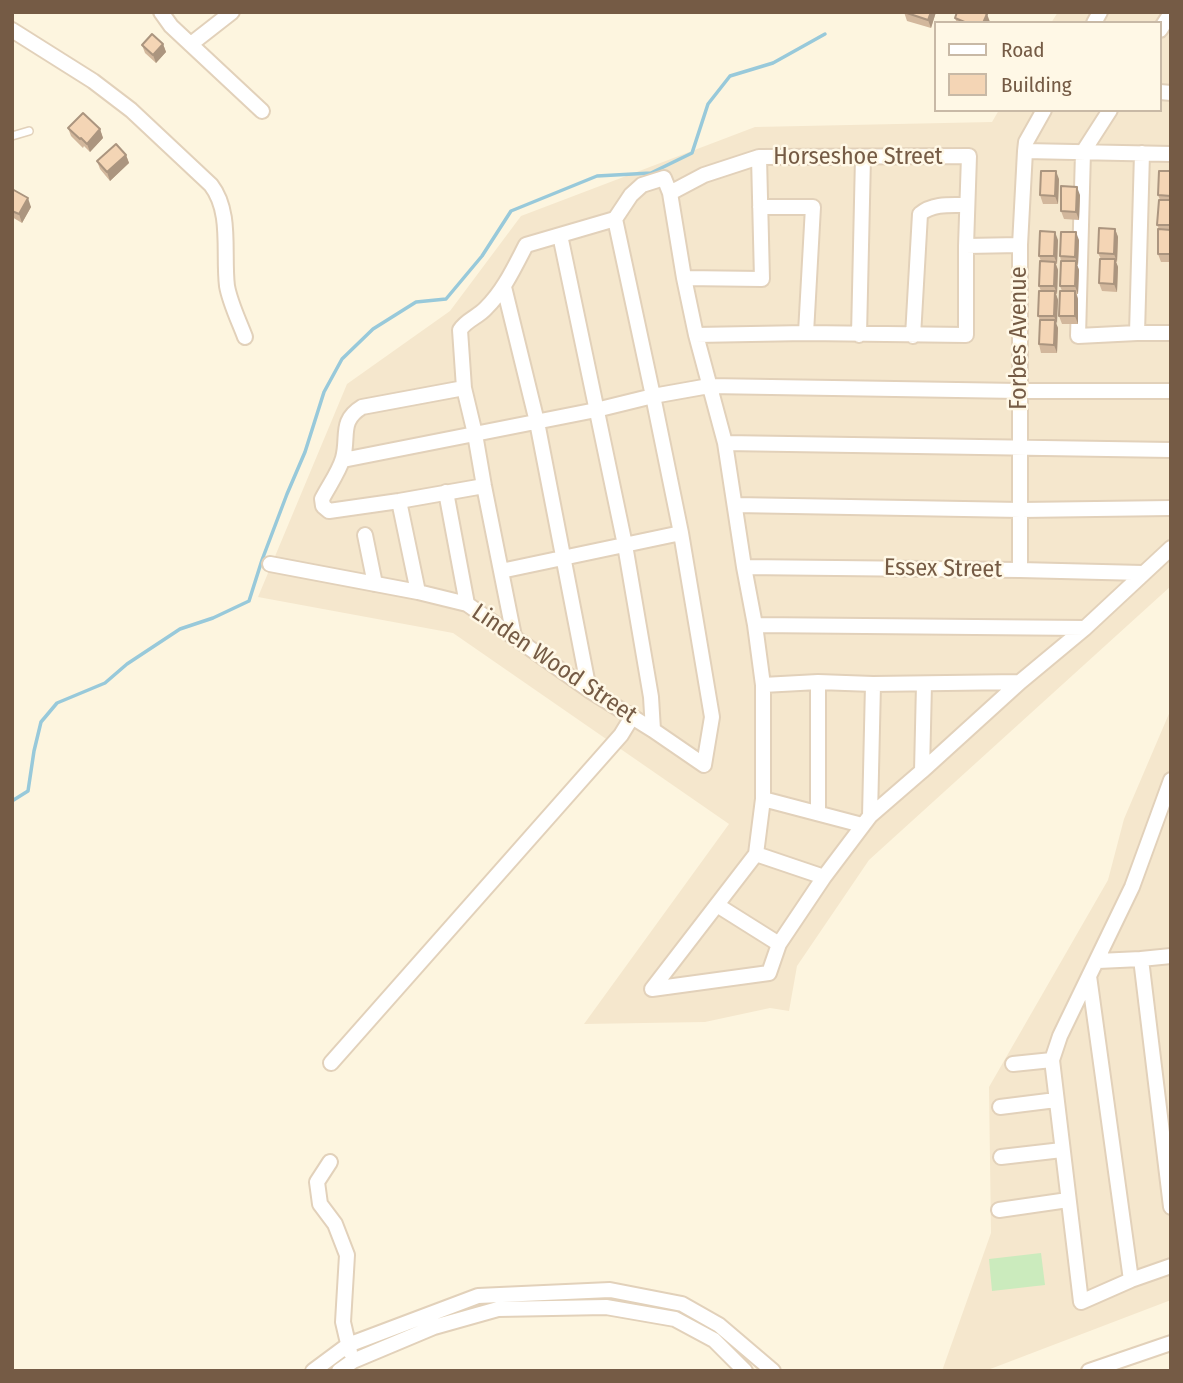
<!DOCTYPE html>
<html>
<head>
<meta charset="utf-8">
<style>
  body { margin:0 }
  #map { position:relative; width:1183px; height:1383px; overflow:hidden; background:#fdf5df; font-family:"Fira Sans Condensed",sans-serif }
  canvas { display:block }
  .frame { position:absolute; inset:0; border:14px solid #755b45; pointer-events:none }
  .legend { position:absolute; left:934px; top:21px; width:228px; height:91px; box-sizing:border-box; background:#fff8e6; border:2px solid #c8b9a6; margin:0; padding:9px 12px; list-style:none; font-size:21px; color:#755b45 }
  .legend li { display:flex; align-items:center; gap:14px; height:35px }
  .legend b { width:35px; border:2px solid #c8b9a6 }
</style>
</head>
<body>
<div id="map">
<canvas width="1183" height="1383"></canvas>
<div class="frame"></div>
<ul class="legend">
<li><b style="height:9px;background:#fff"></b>Road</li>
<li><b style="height:19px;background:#f4d5b5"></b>Building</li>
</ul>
</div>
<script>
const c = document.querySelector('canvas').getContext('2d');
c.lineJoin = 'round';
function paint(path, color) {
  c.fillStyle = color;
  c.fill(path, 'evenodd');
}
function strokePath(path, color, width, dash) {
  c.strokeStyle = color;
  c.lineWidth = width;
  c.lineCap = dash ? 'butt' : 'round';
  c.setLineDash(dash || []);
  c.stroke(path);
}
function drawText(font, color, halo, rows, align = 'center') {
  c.font = font + ' "Fira Sans Condensed",sans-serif';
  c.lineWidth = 5;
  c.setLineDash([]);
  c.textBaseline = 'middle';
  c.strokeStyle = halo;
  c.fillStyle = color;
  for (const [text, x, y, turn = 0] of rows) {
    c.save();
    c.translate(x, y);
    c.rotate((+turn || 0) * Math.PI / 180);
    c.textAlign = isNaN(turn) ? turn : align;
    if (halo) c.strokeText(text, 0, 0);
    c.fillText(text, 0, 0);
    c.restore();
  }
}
const residential = new Path2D(`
  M1058 12H1171V586L869 860 797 966 789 1011 770 1008 705 1022 584 1024 729 824 453 633 258 597 347 384 450 311 521 216 755 127 992 122 999 110H1160V23H1051Z
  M1171 709V1300L985 1371H942L991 1233 989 1087 1108 880 1124 819Z`);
const green = new Path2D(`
  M1041 1253 1045 1285 992 1291 989 1259Z`);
const stream = new Path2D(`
  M12 801 28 791 34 751 41 722 57 703 105 683 127 664 180 629 213 618 249 601 262 560 287 494 305 452 324 392 342 359 373 329 416 302 446 299 482 256 511 211 597 176 651 173 692 153 708 104 730 76 773 63 825 34`);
const lane = new Path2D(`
  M12 136 29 131`);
const street = new Path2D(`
  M161 12 171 26 262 111
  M1094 23 1100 12
  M12 30 93 81 131 110 211 185C232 212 223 253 227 286 230 303 239 321 245 337
  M1160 30 1171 13
  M191 44 232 12
  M1160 92 1171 93
  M1110 110 1083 152 1078 336 1137 333 1142 153
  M1025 151 1171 154
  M670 193 704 175 759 157 969 156 966 246V335L806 333 696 335
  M760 207H813L806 333
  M560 235 625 545 651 697 653 730
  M966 246 1020 245
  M684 278 762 279 759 157
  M504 287 537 422 589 690
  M1137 333H1171
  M859 335 863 157
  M913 336 920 214C933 203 951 205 967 205
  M464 388 362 407C339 421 349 436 343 458 339 472 328 487 322 499L323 506 329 511 399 501 484 486
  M725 443 1171 450
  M343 460 596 410 653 396 709 386 1019 391H1171
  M446 492 467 604
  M399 501 418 592
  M735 505 1021 510 1171 508
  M365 535 375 584
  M270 564 418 592 467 604 589 690 653 730 704 765 712 717 681 533 653 396 615 219
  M744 567 1020 570 1143 573
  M1020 570V245L1025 151 1026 142 1044 110
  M501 571 681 533
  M755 625 1085 628
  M514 636 484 486 475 434 464 388 460 330C466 320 478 317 486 308 504 290 514 268 526 245L615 219 631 195 642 185 664 178 670 193 684 278 696 335 725 443 744 567 755 625 763 685V799L756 854 652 989
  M763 685 818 682 873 684 1020 682
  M922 771 924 684
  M1171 780 1132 887 1060 1036 1052 1060 1081 1302 1131 1280 1171 1266
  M763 799 862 825
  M818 813V682
  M870 816 873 684
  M756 854 824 877
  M717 905 779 944
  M1141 959 1171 1207
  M1098 961 1141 959 1171 956
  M1089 976 1131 1280
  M652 989 769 973 779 944 824 877 870 816 922 771 1020 682 1085 628 1171 548
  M331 1063 621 735 632 717
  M1013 1064 1052 1060
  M1000 1107 1056 1100
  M1001 1157 1062 1150
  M330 1162 317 1182 320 1204 335 1224 347 1255 343 1322 350 1352
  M999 1210 1068 1200
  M313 1371 348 1345 478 1296 610 1290 682 1304 719 1325 773 1371
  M339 1371 353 1361 434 1327 498 1309 606 1307 675 1319 714 1340 745 1371
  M1089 1371 1171 1343`);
const wall = new Path2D(`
  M904 12H936L931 28 907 21Z
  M955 18 990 22 957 23Z
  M163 44 166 52 156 63 145 53 142 45Z
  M68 128 100 129 103 138 90 152 84 146 83 148 71 136Z
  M126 155 129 163 110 181 100 169 97 161Z
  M1171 171V262H1161L1158 254 1159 229 1157 225 1160 200 1158 195Z
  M1059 179 1058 204H1043L1040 195Z
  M12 189 31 207 22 223 12 217Z
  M1080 195 1079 220 1064 219 1061 211Z
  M1115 229 1118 237 1117 262H1116L1118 267 1117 292 1102 291 1099 283 1101 259 1098 253Z
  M1058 240 1057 264H1056L1058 270 1057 294H1056L1058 300 1056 324 1058 328 1057 353H1041L1039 344 1040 320 1038 316 1041 291 1039 286 1041 261 1039 256Z
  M1079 240 1078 265H1077L1079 270 1078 294H1077L1078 299V324H1062L1059 316 1062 291 1060 286 1061 261 1060 256Z`);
const shadedWall = new Path2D(`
  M931 12H936L931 28 928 20Z
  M987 14 990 22 983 23Z
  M163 44 166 52 156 63 153 55Z
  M100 129 103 138 90 152 87 144Z
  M126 155 129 163 110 181 107 172Z
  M1056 171 1059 179 1058 204 1055 196Z
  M1077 187 1080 195 1079 220 1076 212Z
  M28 198 31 207 22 223 19 214Z
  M1115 229 1118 237 1117 262 1114 254Z
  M1055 232 1058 240 1057 264 1054 256Z
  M1076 232 1079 240 1078 265 1075 257Z
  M1115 259 1118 267 1117 292 1114 284Z
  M1076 261 1079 270 1078 294 1075 286Z
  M1055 262 1058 270 1057 294 1054 286Z
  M1055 291 1058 300 1057 324 1054 316Z
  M1075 291 1078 299V324L1075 316Z
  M1055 320 1058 328 1057 353 1054 345Z`);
const building = new Path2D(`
  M904 12H931L928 20Z
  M957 12H983L987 14 983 23H967L955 18Z
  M152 34 163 44 153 55 142 45Z
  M83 113 100 129 87 144 81 138 80 139 68 128Z
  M116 144 126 155 107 172 97 161Z
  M1041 171H1056L1055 196 1040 195Z
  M1159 171H1171V196L1158 195Z
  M1061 186 1077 187 1076 212 1061 211Z
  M12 189 28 198 19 214 12 211Z
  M1159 200H1171V225H1157Z
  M1099 228 1115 229 1114 254 1098 253Z
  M1158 229 1171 230V254H1158Z
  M1040 231 1055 232 1054 256H1039Z
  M1061 232H1076L1075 257 1060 256Z
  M1100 259H1115L1114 284 1099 283Z
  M1040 261 1055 262 1054 286H1039Z
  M1061 261H1076L1075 286H1060Z
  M1039 291H1055L1054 316H1038Z
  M1060 291H1075V316H1059Z
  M1040 320H1055L1054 345 1039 344Z`);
const streetNames = [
  ["Horseshoe Street",858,157],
  ["Forbes Avenue",1019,338,-90],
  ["Essex Street",943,569,1],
  ["Linden Wood Street",554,664,34]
];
paint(residential, '#f5e7cd');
paint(green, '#cbebbd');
strokePath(stream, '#98c9da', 3.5);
strokePath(lane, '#e2d1ba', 10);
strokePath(street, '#e2d1ba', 18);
strokePath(lane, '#fff', 7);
strokePath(street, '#fff', 14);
paint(wall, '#d2b79c');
paint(shadedWall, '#ab957f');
paint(building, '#f4d5b5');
strokePath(building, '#ab957f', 2);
drawText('24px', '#755b45', '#fff8e6', streetNames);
</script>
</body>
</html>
